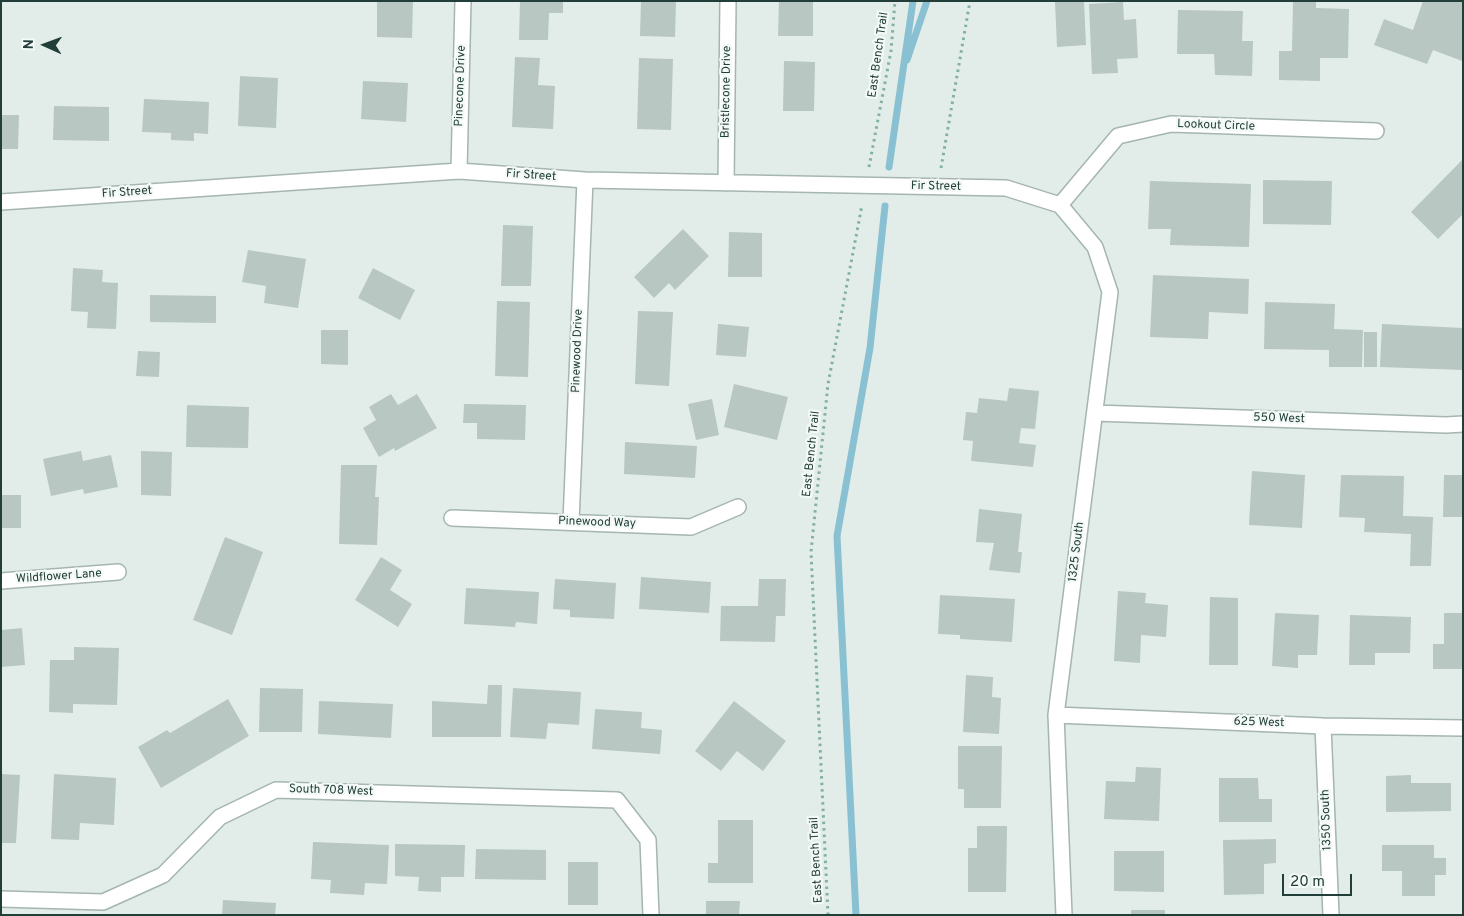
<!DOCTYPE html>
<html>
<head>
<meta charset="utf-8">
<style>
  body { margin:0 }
  #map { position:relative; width:1464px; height:916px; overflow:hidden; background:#e2ede9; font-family:Overpass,sans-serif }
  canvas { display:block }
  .frame { position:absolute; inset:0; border:2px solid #223e39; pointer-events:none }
  .north { position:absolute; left:20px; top:20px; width:50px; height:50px; -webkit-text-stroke:4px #f3f9f6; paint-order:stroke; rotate:272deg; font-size:14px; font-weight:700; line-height:20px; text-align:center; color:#223e39 }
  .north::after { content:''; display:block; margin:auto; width:18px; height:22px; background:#223e39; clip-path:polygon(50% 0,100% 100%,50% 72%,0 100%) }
  .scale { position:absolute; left:1282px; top:874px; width:70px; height:22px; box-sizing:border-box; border:2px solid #223e39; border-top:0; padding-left:6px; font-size:15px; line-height:18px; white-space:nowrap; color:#223e39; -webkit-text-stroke:4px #f3f9f6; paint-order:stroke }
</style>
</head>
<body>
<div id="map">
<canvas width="1464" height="916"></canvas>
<div class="frame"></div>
<div class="north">N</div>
<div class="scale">20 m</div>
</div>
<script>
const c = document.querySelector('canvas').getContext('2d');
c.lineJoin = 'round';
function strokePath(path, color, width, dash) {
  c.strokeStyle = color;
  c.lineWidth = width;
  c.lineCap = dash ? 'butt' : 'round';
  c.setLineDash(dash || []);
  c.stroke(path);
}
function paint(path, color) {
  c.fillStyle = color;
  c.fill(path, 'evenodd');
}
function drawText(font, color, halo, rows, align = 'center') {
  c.font = font + ' Overpass,sans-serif';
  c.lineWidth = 4.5;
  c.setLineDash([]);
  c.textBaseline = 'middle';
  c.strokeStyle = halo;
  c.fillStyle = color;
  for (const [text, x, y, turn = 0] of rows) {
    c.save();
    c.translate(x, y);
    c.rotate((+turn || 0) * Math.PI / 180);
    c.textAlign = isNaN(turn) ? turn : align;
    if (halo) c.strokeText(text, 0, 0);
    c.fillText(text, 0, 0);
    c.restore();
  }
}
const stream = new Path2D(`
  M907 60 927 1
  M889 167 913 1
  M856 915 837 536 870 348 885 206`);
const building = new Path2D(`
  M377 1H413L412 38 377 37Z
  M520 1H563V13H549L548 40H519Z
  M641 1H676L675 37 640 36Z
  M779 1H813V36H778Z
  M1084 1 1086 45 1057 47 1055 2Z
  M1293 1H1316V8L1349 9 1348 58H1320V81L1279 80V51H1292Z
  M1423 1H1463L1462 61 1433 50 1427 64 1374 45 1384 19 1413 30Z
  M1123 2 1124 20 1136 19 1138 58 1117 59 1118 73 1092 74 1089 4Z
  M1178 10 1243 11 1242 41H1253L1252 76 1215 75 1214 54H1177Z
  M515 57 540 58 538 85 555 86 553 129 512 127Z
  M639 58 673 59 671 130 637 129Z
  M784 61 815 62 814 111H783Z
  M240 76 278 78 276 128 238 126Z
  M363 81 408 83 406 122 361 119Z
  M144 99 209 102 208 134 194 133V141L171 140V133L142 132Z
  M54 106 109 107V141L53 140Z
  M1 115H19L18 149H1Z
  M1463 159V214L1438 239 1411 212Z
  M1263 180 1332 181 1331 225 1263 224Z
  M1150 181 1251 184 1249 247 1170 245 1171 229H1148Z
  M503 225 533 226 531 286H501Z
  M683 229 709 256 675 290 669 283 654 298 634 277Z
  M729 232 762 233V277H728Z
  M248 250 306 259 298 308 264 303 266 286 242 282Z
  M73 268 103 270 102 282 118 283 116 329 87 328 88 312 71 311Z
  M373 268 415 290 400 320 358 298Z
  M1153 275 1249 279 1248 314 1209 312 1208 339 1150 337Z
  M150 295 216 296V323L150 322Z
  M497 301 530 302 528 377 495 376Z
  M1265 302 1335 304 1334 329 1363 330 1362 367H1329V350L1264 349Z
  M638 311 673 312 669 386 635 384Z
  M718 324 749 327 746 357 716 355Z
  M1382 324 1463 328V370L1380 367Z
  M321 330H348V365L321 364Z
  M1364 332H1377V367H1364Z
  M138 351 160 352 159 377 136 376Z
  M734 384 788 397 777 440 724 427Z
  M1009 388 1039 391 1035 429 1021 428 1019 443 1036 445 1033 467 971 461 973 441 963 440 966 412 977 413 979 398 1007 401Z
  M391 394 398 405 417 394 437 428 395 451 394 448 379 457 363 428 376 420 369 407Z
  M712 399 719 435 696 440 688 404Z
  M464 404 526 405 525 440 477 439V423H463Z
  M187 405 249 407 248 448 186 447Z
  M625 442 697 446 695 478 624 474Z
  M81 451 83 461 111 455 118 487 84 494 83 489 51 496 43 459Z
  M141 451 172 452 171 496 141 495Z
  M341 465H377L375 497H379L377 545 339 544Z
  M1252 471 1305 475 1302 528 1249 525Z
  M1341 475 1404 476 1403 516 1433 517 1431 566H1410L1411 534 1364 532 1365 518 1339 517Z
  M1444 475H1463V517H1443Z
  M1 495H21V528H1Z
  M979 509 1022 514 1018 552H1022L1020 573 989 570 994 543 976 542Z
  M225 537 263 552 232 635 193 620Z
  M381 557 402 570 390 590 412 604 398 627 355 600Z
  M641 577 711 582 709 613 639 609Z
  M555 579 616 583 614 619 570 617V610L553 609Z
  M759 579H786L785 616H776L775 642 720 641 721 606H758Z
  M466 588 539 592 537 624 516 622 515 627 464 624Z
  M1118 591 1146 593 1145 603 1168 605 1166 637 1141 635 1140 663 1114 661Z
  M940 595 1015 599 1012 642 960 639V635L938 634Z
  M1210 597 1238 598V665H1209Z
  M1275 613 1319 615 1317 655H1298V668L1272 666Z
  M1444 613H1463V669H1433V644H1444Z
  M1350 615 1411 617 1410 653H1375V665H1349Z
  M22 628 25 665 1 667V630Z
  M74 647 119 648 117 705 73 704V713L49 712 50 660H74Z
  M966 675 993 677 992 697 1001 698 999 734 963 732Z
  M488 685H502L501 737H432V701L487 704Z
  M260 688 303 689 302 732H259Z
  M513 688 581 692 579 725 548 723 546 739 510 737Z
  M228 699 249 736 161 788 138 747 167 730 170 733Z
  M319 701 393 704 391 738 318 734Z
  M734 701 786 741 763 771 737 751 721 771 695 751Z
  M595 709 642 712 641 728 662 730 660 754 592 749Z
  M958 746H1002L1001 808H964V789H958Z
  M1136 767 1161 768 1159 821 1104 819 1106 781 1135 782Z
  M1 774 20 775 16 843H1Z
  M54 774 116 778 114 825 80 823 79 840 51 839Z
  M1411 775V783H1451V811L1386 812V776Z
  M1219 778H1258L1259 799H1272V822H1219Z
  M718 820H753V883H708V863H718Z
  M977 826H1007L1006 892H968V848H977Z
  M1276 839V863L1264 864V894L1224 895 1223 840Z
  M313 842 389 845 387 884 365 883 364 895 330 893 331 880 311 879Z
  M395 844 465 845 464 877H441V892L418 891 419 877 395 876Z
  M1382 845H1434V858H1446V875H1435V896H1402V871H1382Z
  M476 849 546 850V880L475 879Z
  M1114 851H1164V892L1114 891Z
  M568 862H598V905H568Z
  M223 900 276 903 275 915H222Z
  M706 901H740L739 915H706Z
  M1131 910H1165V915H1131Z`);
const path = new Path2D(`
  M869 167 891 51 895 1
  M941 168 970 1
  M828 915 811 552 828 384 862 205`);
const minor = new Path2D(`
  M459 171 463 1
  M726 183 728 1
  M1 202 459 171 585 180 1006 188 1060 205
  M1060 205 1095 247 1110 292 1056 715 1064 915
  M1060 205 1118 136 1171 124 1376 131
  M1095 413 1446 425 1463 424
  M452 518 691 527 738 507
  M571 522 585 180
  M1 581 118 572
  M1056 715 1323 726 1463 728
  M1323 726 1331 915
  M1 899 103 902 163 875 220 817 276 790 617 800 648 840 651 915`);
const streetNames = [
  ["East Bench Trail",879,55,-82],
  ["Pinecone Drive",461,86,-88],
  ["Bristlecone Drive",727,92,-89],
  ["Lookout Circle",1216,126,2],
  ["Fir Street",531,176,4],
  ["Fir Street",936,187,1],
  ["Fir Street",127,193,-4],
  ["Pinewood Drive",578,351,-88],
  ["550 West",1279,419,2],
  ["East Bench Trail",812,454,-84],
  ["Pinewood Way",597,523,2],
  ["1325 South",1077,552,-83],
  ["Wildflower Lane",59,577,-4],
  ["625 West",1259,723,2],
  ["South 708 West",331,791,2],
  ["1350 South",1327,820,-92],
  ["East Bench Trail",817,860,-93]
];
strokePath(stream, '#8ac1d2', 7);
paint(building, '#b8c7c2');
strokePath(minor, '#a5b5b1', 18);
strokePath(path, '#83b0a6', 3, [2.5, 4]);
strokePath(minor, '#fff', 15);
drawText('12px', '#223e39', '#f3f9f6', streetNames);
</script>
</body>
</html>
